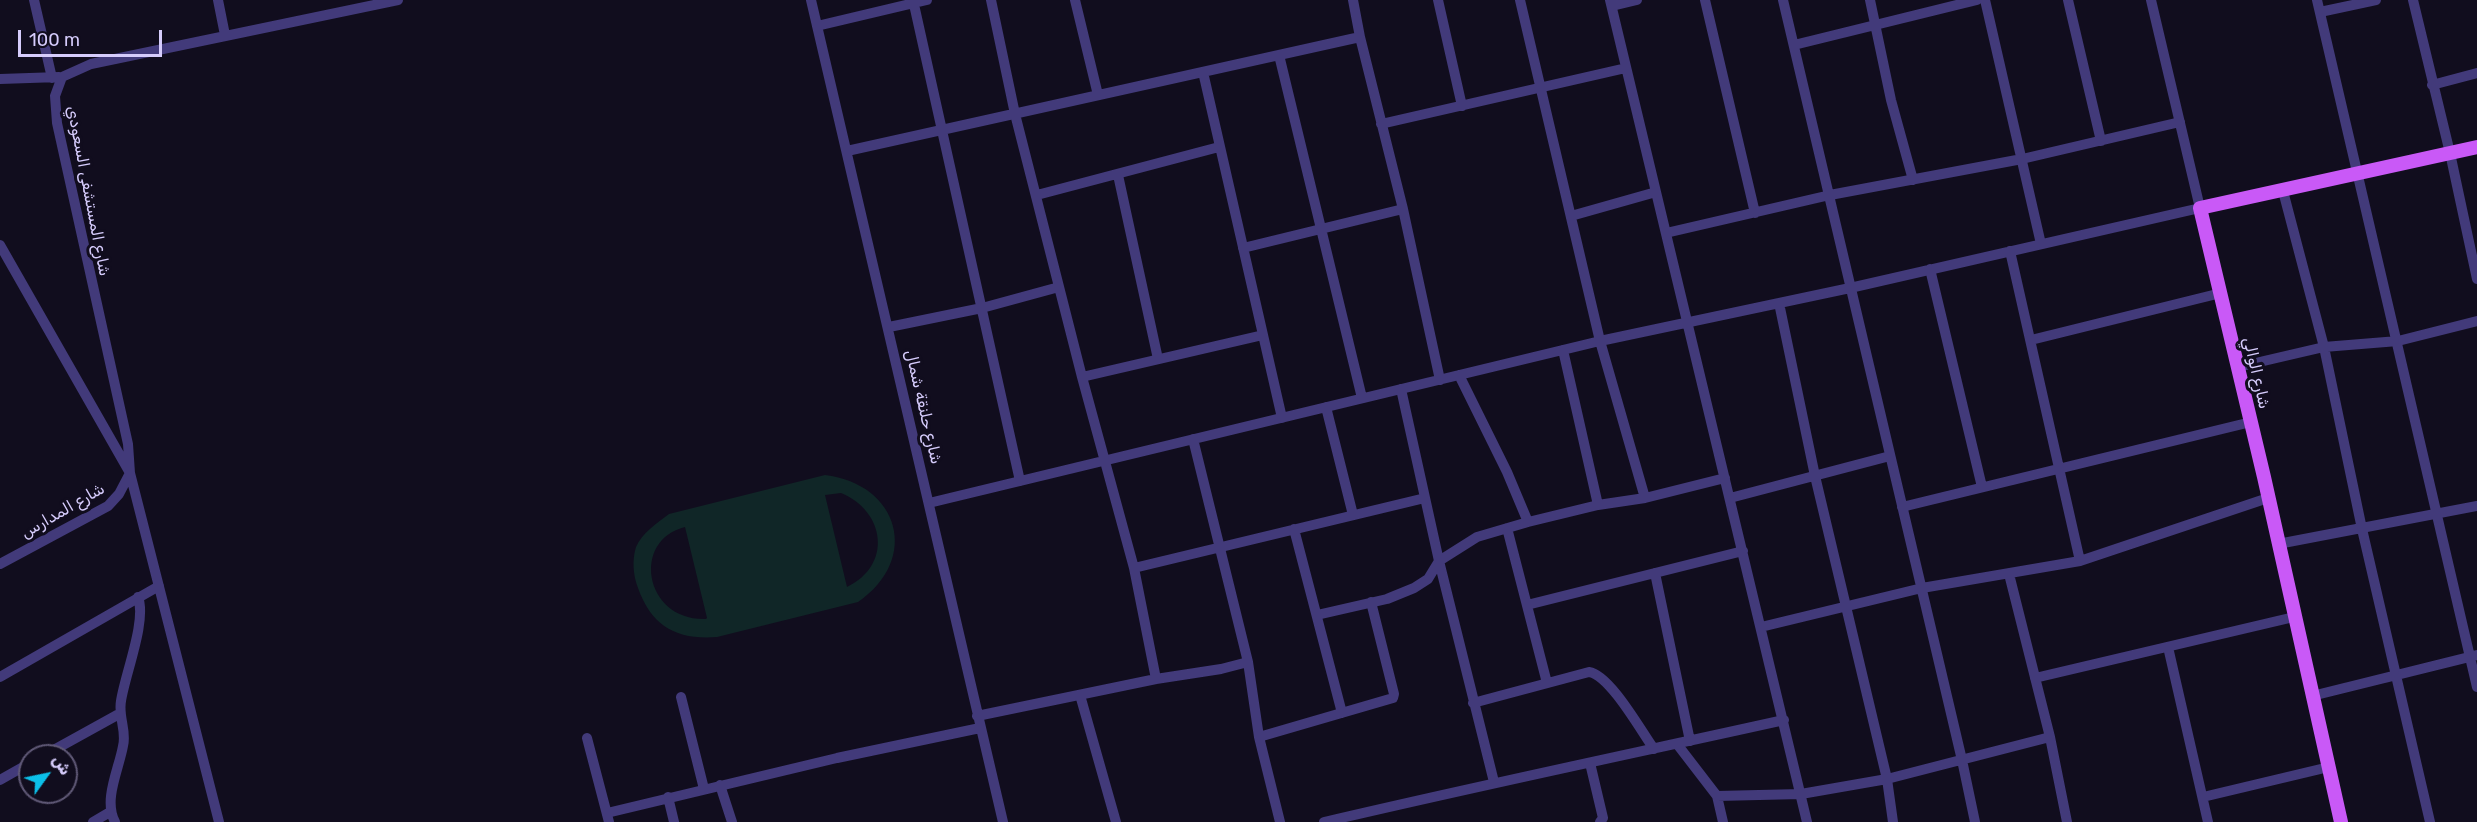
<!DOCTYPE html>
<html>
<head>
<meta charset="utf-8">
<style>
  body { margin:0 }
  #map { position:relative; width:2477px; height:822px; overflow:hidden; background:#110d1e; font-family:Rubik,Vazirmatn,sans-serif }
  canvas { display:block }
  .north { position:absolute; left:18px; top:744px; width:60px; height:60px; box-sizing:border-box; background:#110d1e; border:2px solid #605977; border-radius:50%; rotate:57deg; font-size:16px; font-weight:700; line-height:24px; text-align:center; color:#d6ccfc }
  .north::after { content:''; display:block; margin:auto; width:21px; height:27px; background:#0cc0e9; clip-path:polygon(50% 0,100% 100%,50% 72%,0 100%) }
  .scale { position:absolute; left:18px; top:30px; width:144px; height:27px; box-sizing:border-box; border:3px solid #d6ccfc; border-top:0; padding-left:8px; font-size:18px; line-height:21px; white-space:nowrap; color:#d6ccfc; -webkit-text-stroke:4px #110d1e; paint-order:stroke }
</style>
</head>
<body>
<div id="map">
<canvas width="2477" height="822"></canvas>
<div class="north">ش</div>
<div class="scale">100 m</div>
</div>
<script>
const c = document.querySelector('canvas').getContext('2d');
c.lineJoin = 'round';
function paint(path, color) {
  c.fillStyle = color;
  c.fill(path, 'evenodd');
}
function strokePath(path, color, width, dash) {
  c.strokeStyle = color;
  c.lineWidth = width;
  c.lineCap = dash ? 'butt' : 'round';
  c.setLineDash(dash || []);
  c.stroke(path);
}
function drawText(font, color, halo, rows, align = 'center') {
  c.font = font + ' Rubik,Vazirmatn,sans-serif';
  c.lineWidth = 6;
  c.setLineDash([]);
  c.textBaseline = 'middle';
  c.strokeStyle = halo;
  c.fillStyle = color;
  for (const [text, x, y, turn = 0] of rows) {
    c.save();
    c.translate(x, y);
    c.rotate((+turn || 0) * Math.PI / 180);
    c.textAlign = isNaN(turn) ? turn : align;
    if (halo) c.strokeText(text, 0, 0);
    c.fillText(text, 0, 0);
    c.restore();
  }
}
const green = new Path2D(`
  M825 475C899 484 921 559 858 602L717 637C677 640 652 627 638 588 633 575 632 560 636 547 642 533 657 523 669 514ZM841 493C885 511 893 565 847 587L825 495ZM685 527 707 618 706 619C644 621 631 540 685 527Z`);
const minor = new Path2D(`
  M34 0 52 78
  M218 0 225 35
  M811 0 1003 822
  M913 0 1020 481
  M991 0 1015 114 1082 377 1134 568 1156 679
  M1075 0 1098 95
  M1438 0 1462 106
  M1520 0 1600 341 1645 498
  M1610 0 1807 822
  M1705 0 1755 213
  M1783 0 1962 760 1975 822
  M1870 0 1891 100 1913 180
  M1985 0 2041 244
  M2068 0 2101 141
  M2317 0 2477 687
  M2413 0 2450 153 2477 279
  M1612 6 1637 0
  M2320 12 2376 0
  M817 26 927 0
  M1360 37 1403 209 1440 380
  M1794 45 1977 0
  M1279 55 1362 398
  M1203 72 1282 418
  M0 79 59 77
  M2432 85 2477 73
  M1381 124 1626 68
  M847 151 1360 37 1353 0
  M1118 175 1158 359
  M2283 191 2324 347 2362 529 2430 822
  M1037 195 1219 147
  M1571 216 1656 192
  M1666 233 1830 195 2022 159 2180 122
  M0 245 130 473 219 822
  M1243 248 1403 209
  M2010 251 2080 561
  M1930 269 1982 487
  M1779 303 1815 476 1887 779 1893 822
  M889 327 982 308 1059 287
  M2031 340 2221 293
  M1563 350 1598 505
  M2238 367 2324 347 2398 341 2477 321
  M1459 375 1507 472 1528 522
  M1082 377 1263 335
  M1401 389 1439 561 1494 782
  M1326 407 1353 515
  M1193 439 1248 662 1259 737 1280 822
  M1730 498 1890 456
  M929 503 1600 341 1850 288 2200 208 2151 0
  M1902 507 2251 422
  M1507 528 1547 683
  M1294 529 1342 713
  M2278 544 2477 506
  M0 564 108 506 119 494 130 473 128 444 57 123 55 96 62 77 91 64 398 0
  M1134 568 1425 498
  M1655 573 1690 741
  M2009 574 2050 737 2067 822
  M1527 605 1743 551
  M1317 615 1387 599 1414 588 1428 579 1439 561 1477 537 1528 522 1598 505 1645 498 1725 478
  M1761 627 1922 588 2080 561 2268 498
  M2168 647 2208 822
  M0 677 159 586
  M2035 678 2294 617
  M1080 695 1116 822
  M2312 696 2477 655
  M681 697 704 789
  M1473 703 1589 672C1610 675 1641 731 1654 749
  M977 716 1156 679 1221 669 1248 662
  M1259 737 1393 698 1394 694 1371 602
  M587 738 609 822
  M1677 744 1717 796 1723 822
  M43 756 119 714
  M1590 763 1603 818 1600 822
  M0 780 30 763
  M720 785 732 822
  M1717 796 1801 794 1887 779 2050 737
  M668 797 674 822
  M2203 797 2329 767
  M607 813 837 758 980 728
  M93 822 110 812
  M115 822C103 800 119 769 123 746 127 731 118 717 121 701 125 674 147 621 138 597
  M1324 822C1477 786 1630 754 1784 720`);
const major = new Path2D(`
  M2341 822 2264 477 2200 208 2477 147`);
const streetNames = [
  ["شارع المستشفى السعودي",88,191,79],
  ["شارع الوالي",2256,373,77],
  ["شارع حلنقة شمال",923,407,77],
  ["شارع المدارس",63,511,-30]
];
paint(green, '#102627');
strokePath(minor, '#423a7a', 10);
strokePath(major, '#c959f7', 14);
drawText('16px', '#d6ccfc', '#110d1e', streetNames);
</script>
</body>
</html>
